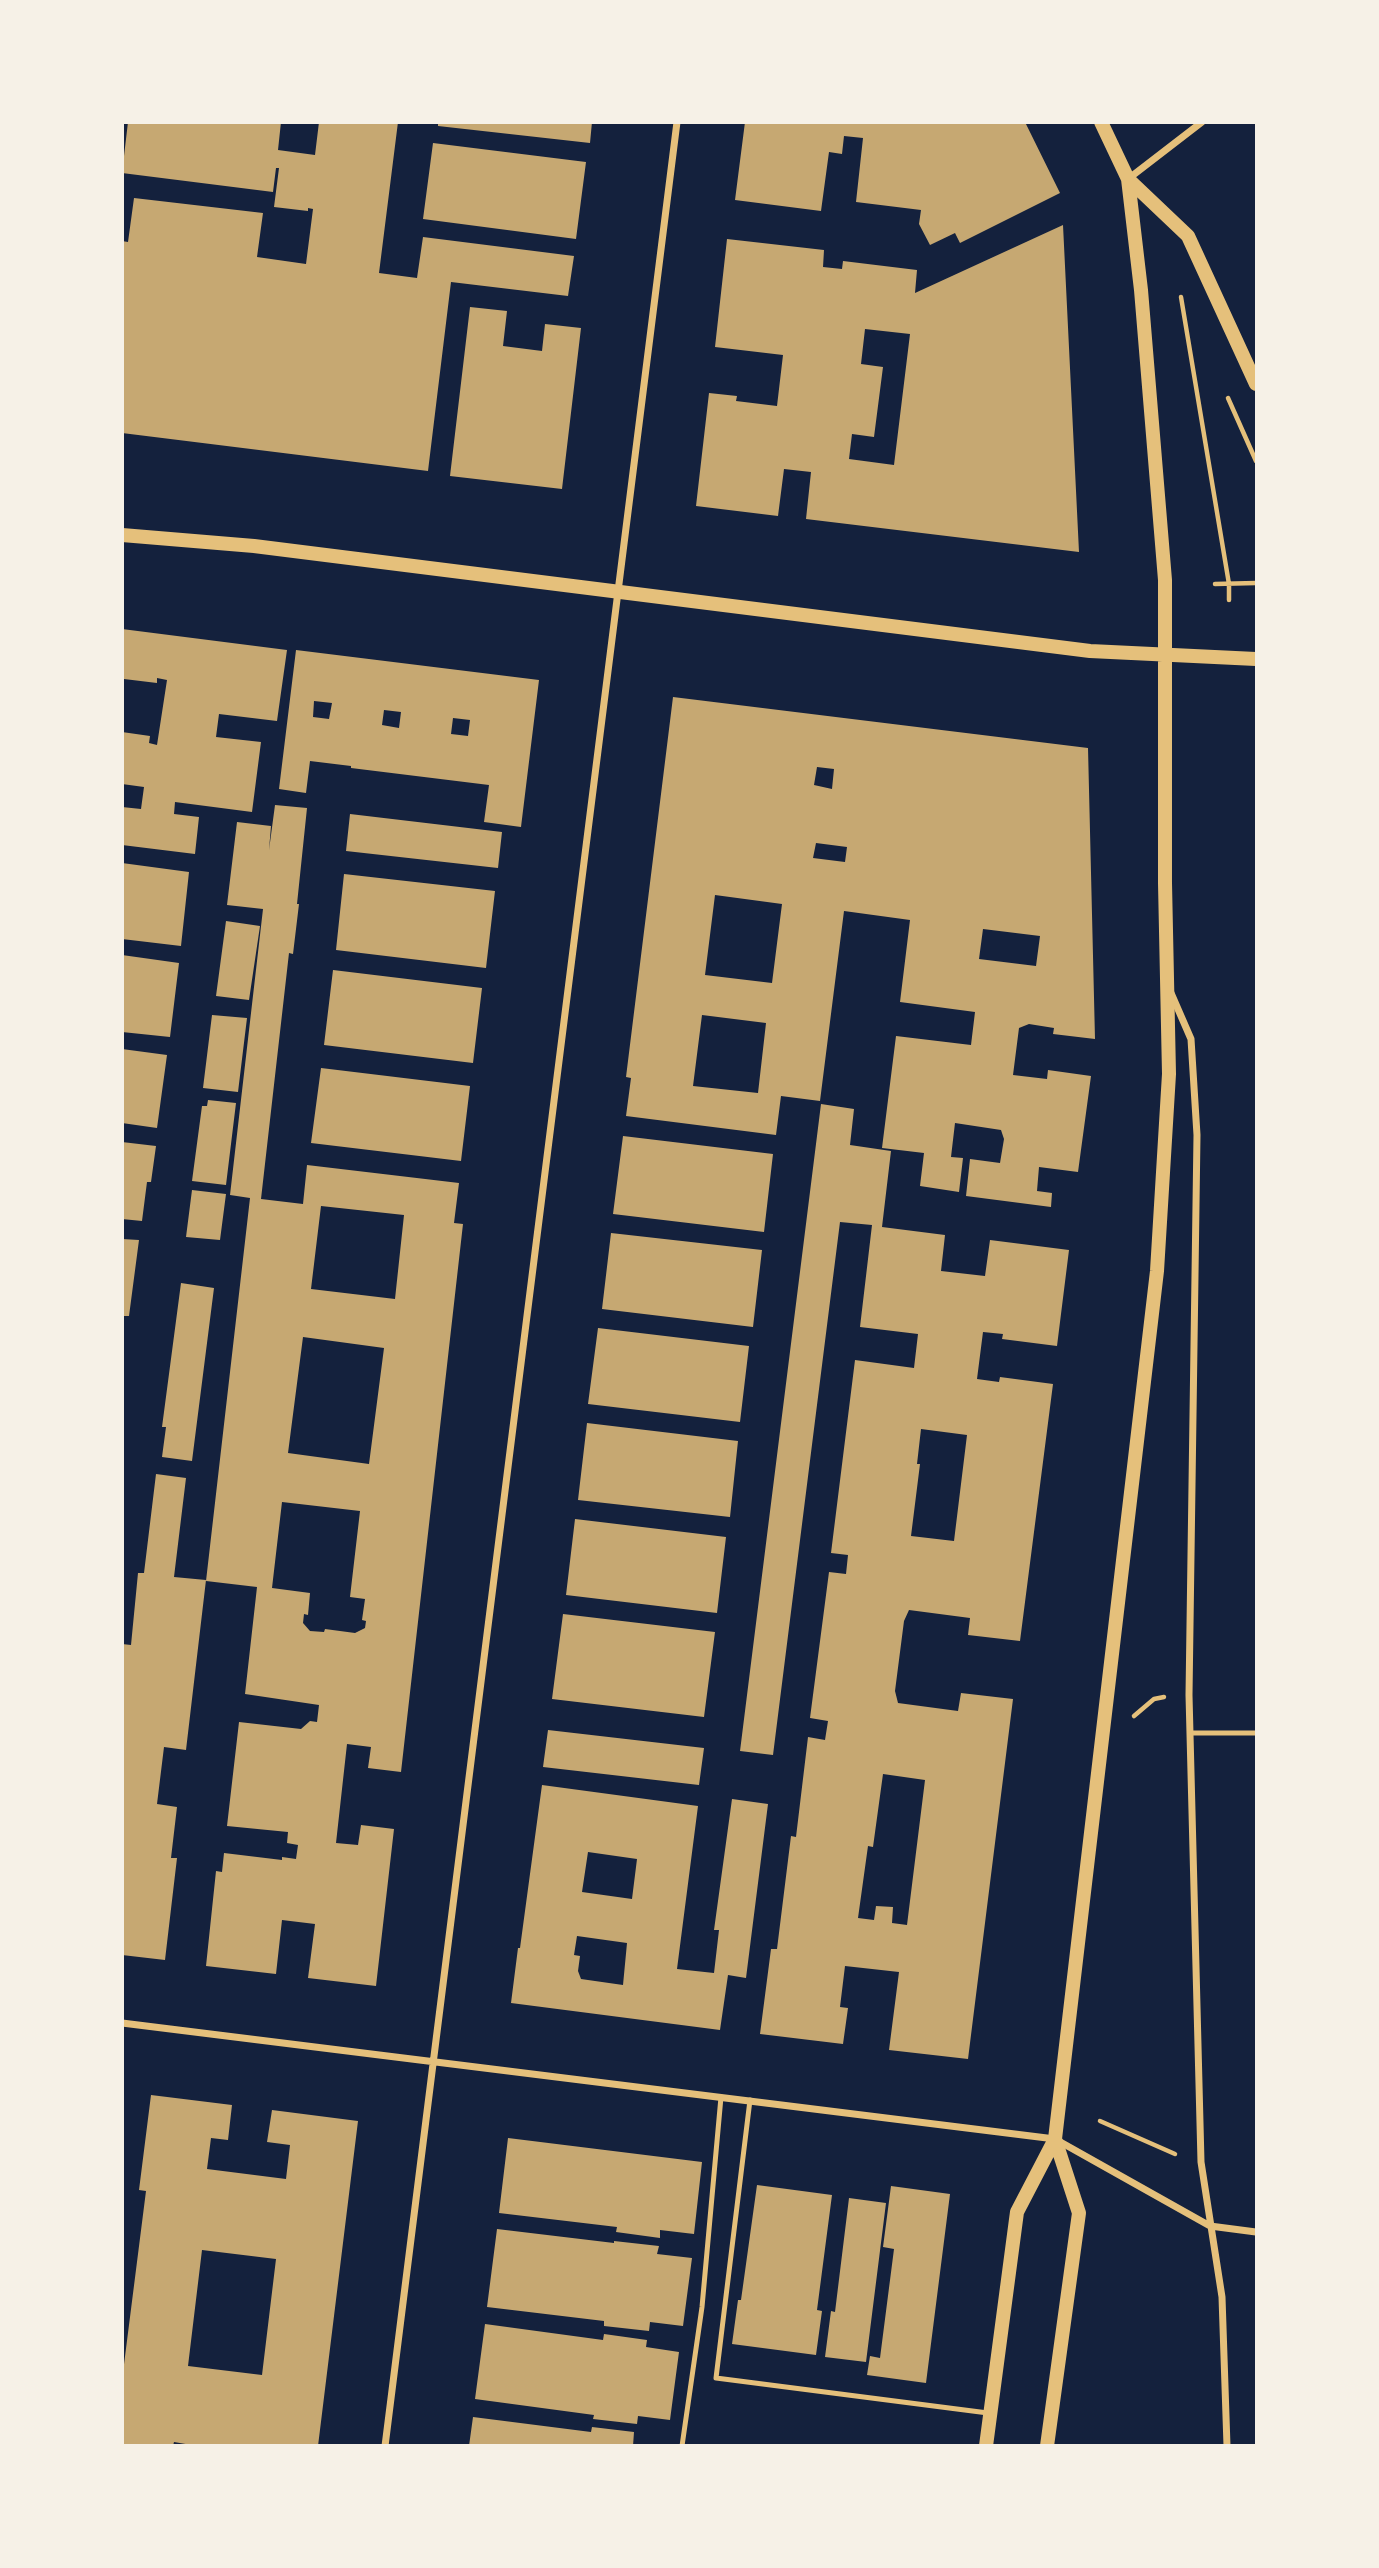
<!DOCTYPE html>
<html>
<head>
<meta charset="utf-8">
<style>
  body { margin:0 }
  #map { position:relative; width:1379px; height:2568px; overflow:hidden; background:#14213d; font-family:"IBM Plex Serif",serif }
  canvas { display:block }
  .frame { position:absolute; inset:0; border:124px solid #f6f1e7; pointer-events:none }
</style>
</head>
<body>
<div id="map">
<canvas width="1379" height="2568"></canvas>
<div class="frame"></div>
</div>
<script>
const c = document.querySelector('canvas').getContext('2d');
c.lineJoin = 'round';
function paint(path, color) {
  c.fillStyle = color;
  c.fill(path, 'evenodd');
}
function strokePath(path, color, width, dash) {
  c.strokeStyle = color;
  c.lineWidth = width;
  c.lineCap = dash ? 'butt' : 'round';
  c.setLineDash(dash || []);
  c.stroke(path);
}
const building = new Path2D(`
  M128 122H281L278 150 315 155 319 122H398L379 273 417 278 423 237 574 256 568 296 451 282 428 471 122 433V241L128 242 134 198 263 213 257 257 306 264 313 209 308 208V211L274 207 279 168H276L273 192 122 173Z
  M438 122H592L590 143 438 126Z
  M745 122H1025L1060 193 960 243 955 233 930 245 919 224 921 210 856 202 863 138 844 136 842 154 829 152 821 211 735 200Z
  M433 143 586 162 576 239 423 219Z
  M1063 225 1079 552 806 519 811 472 784 469 778 516 696 506 709 393 737 396 736 401 777 406 783 355 715 347 727 239 824 250 823 267 842 269 843 261 917 270 915 293ZM865 329 910 334 894 465 849 459 852 434 874 437 883 367 861 364Z
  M470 307 507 311 503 346 542 351 545 324 581 328 562 489 450 476Z
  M122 629 287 650 277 721 219 714 216 737 261 742 252 812 175 802 174 814 199 817 195 854 122 845V807L141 809 144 787 122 784V732L150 736 149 743 157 745 167 680 157 678V683L124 679Z
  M296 650 539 680 521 827 484 822 489 785 351 768V766L310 761 306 793 279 789ZM314 701 332 703 329 719 313 717ZM384 710 401 712 399 728 382 725ZM453 718 470 720 468 736 451 734Z
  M673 697 1088 748 1095 1039 1053 1034 1054 1028 1029 1024 1019 1028 1013 1075 1047 1079 1048 1070 1091 1076 1078 1172 1039 1167 1037 1191 1052 1193 1051 1207 966 1196 970 1159 1000 1163 1004 1139 1001 1130 955 1123 951 1157 963 1158 959 1192 920 1186 924 1153 882 1148 896 1036 971 1045 975 1012 900 1002 910 920 844 911 820 1101 781 1096 776 1135 626 1116 631 1078 626 1077ZM817 767 834 769 832 789 814 785ZM816 843 847 847 845 862 813 858ZM715 895 782 904 772 983 705 975ZM983 929 1040 936 1036 966 979 959ZM702 1015 766 1023 758 1093 693 1086Z
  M275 805 307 808 297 904H299L293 954 289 953 261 1199 303 1204 307 1165 459 1183 454 1223 463 1224 401 1772 368 1768 371 1747 347 1744 336 1843 358 1845 361 1825 394 1829 376 1986 308 1978 315 1924 282 1920 276 1974 206 1966 216 1871 222 1872 224 1853 282 1860V1857L296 1859 298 1845 287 1843 288 1832 227 1826 239 1722 301 1729 310 1721 317 1722 319 1705 245 1694 257 1587 206 1581 250 1198 230 1195 263 909 227 905 237 822 271 826 269 850ZM321 1206 404 1215 395 1299 311 1289ZM303 1337 384 1348 369 1464 288 1453ZM282 1502 360 1511 350 1597 365 1599 362 1620 366 1621 365 1628 355 1633 325 1629 324 1632 310 1631 303 1623 304 1614 308 1615 310 1593 272 1588Z
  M350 814 502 832 498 868 346 851Z
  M122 863 189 872 181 946 122 939Z
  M344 874 495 891 486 968 336 950Z
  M226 921 260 926 249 1000 216 996Z
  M122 955 179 963 170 1037 122 1032Z
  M333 970 482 988 473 1063 324 1045Z
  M212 1015 247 1018 238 1092 203 1088Z
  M122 1049 167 1055 157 1128 122 1123Z
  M321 1068 470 1086 461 1161 311 1143Z
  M208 1100 236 1103 226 1185 192 1181 202 1106H207Z
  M821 1104 854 1109 850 1145 891 1151 882 1227 945 1235 941 1271 985 1276 990 1240 1069 1250 1057 1346 1002 1339 1003 1334 983 1332 977 1379 999 1382 1000 1377 1053 1384 1020 1641 968 1635 970 1618 909 1610 904 1621 895 1691 898 1703 958 1711 961 1693 1013 1699 968 2059 889 2050 899 1972 845 1966 840 2007 848 2008 843 2044 760 2034 771 1949H777L791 1836 796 1837 808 1737 825 1740 828 1721 810 1718 829 1572 846 1574 848 1555 831 1553 855 1360 914 1368 918 1334 860 1327 872 1225 840 1222 773 1755 740 1751ZM921 1429 967 1435 954 1541 911 1536 920 1464H917ZM883 1774 925 1780 907 1925 892 1923 893 1907 876 1906 874 1920 858 1918 868 1846 873 1847Z
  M623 1136 773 1154 764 1232 613 1214Z
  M122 1142 156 1146 151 1182H147L142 1221 122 1219Z
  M192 1190 226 1194 220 1240 186 1237Z
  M611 1233 762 1250 753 1327 602 1309Z
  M122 1239 139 1240 129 1316H122Z
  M181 1283 214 1288 192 1461 162 1457 166 1427H162Z
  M598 1328 749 1346 740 1422 588 1404Z
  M587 1423 738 1441 730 1517 578 1500Z
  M156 1474 186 1478 174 1577 206 1580 186 1750 164 1747 157 1804 177 1807 171 1858H177L165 1960 122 1955V1644L131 1645 138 1573H144Z
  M575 1519 726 1537 717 1613 566 1595Z
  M563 1614 715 1632 704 1717 552 1699Z
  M548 1730 704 1748 699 1785 543 1767Z
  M542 1785 698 1806 677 1969 714 1973 719 1930H714L732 1799 768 1804 746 1978 728 1975 720 2030 511 2003 518 1948H520ZM588 1852 637 1859 632 1899 582 1892ZM577 1936 627 1943 623 1985 581 1979 578 1971 580 1956 574 1955Z
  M151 2095 232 2105 228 2140 211 2138 207 2169 286 2179 290 2145 267 2142 272 2110 358 2121 318 2446H197L174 2442 173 2446H122V2380L146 2191 139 2190ZM202 2250 276 2259 262 2375 188 2366Z
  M508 2138 702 2162 694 2234 660 2230V2238L616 2232 617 2227 499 2213Z
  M757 2185 832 2195 817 2310 822 2311 816 2355 732 2344 738 2300H741Z
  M891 2186 950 2194 926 2383 867 2375 870 2356 880 2358 894 2249 883 2247Z
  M849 2198 886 2203 866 2362 825 2357 831 2311 835 2312Z
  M497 2229 614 2243V2241L659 2246 657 2254 692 2258 683 2326 650 2322 649 2331 604 2326V2321L487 2307Z
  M485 2324 603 2340 604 2334 647 2340 646 2347 679 2352 670 2420 638 2416 637 2424 593 2419 594 2415 475 2399Z
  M473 2417 591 2432 592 2427 634 2432 633 2446H469Z`);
const path = new Path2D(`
  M1181 297 1229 584V600
  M1228 398 1256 461
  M1215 584 1256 583
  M1134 1716 1154 1699 1164 1697
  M1100 2121 1175 2154`);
const service = new Path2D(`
  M1190 1733H1256
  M750 2100 716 2378 988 2413
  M682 2446 702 2307 721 2097`);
const minor = new Path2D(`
  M1128 179 1202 122
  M1171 993 1191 1039 1197 1135 1189 1695 1201 2162 1222 2297 1227 2446
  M122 2023 1055 2139 1210 2226 1256 2232
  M385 2446 677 122`);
const secondary = new Path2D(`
  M1101 122 1128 179 1188 236 1256 384
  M122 535 254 546 1090 651 1256 659
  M986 2446 1017 2212 1055 2139 1157 1271 1169 1074 1165 883V580L1141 290 1128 179
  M1047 2446 1079 2213 1055 2139`);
paint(building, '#c6a872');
strokePath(path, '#e5c07b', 4.5);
strokePath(service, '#e5c07b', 5);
strokePath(minor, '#e5c07b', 7);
strokePath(secondary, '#e5c07b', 14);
</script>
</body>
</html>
